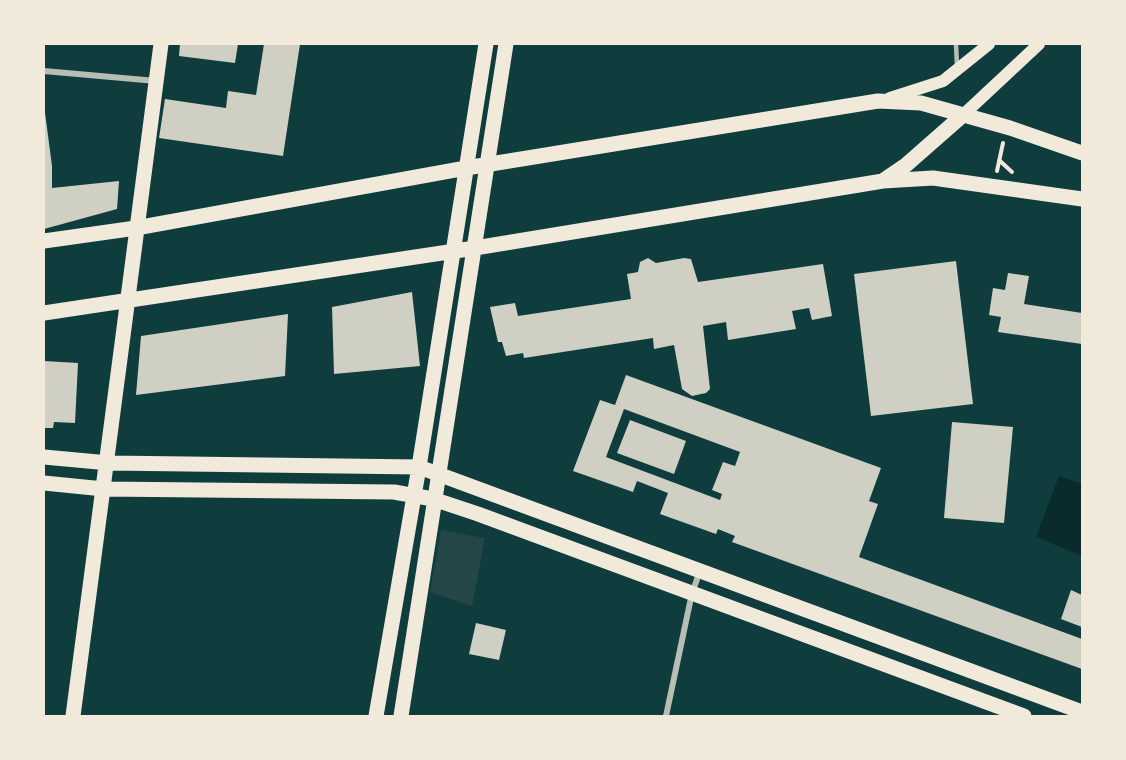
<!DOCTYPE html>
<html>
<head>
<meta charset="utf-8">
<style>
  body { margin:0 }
  #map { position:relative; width:1126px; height:760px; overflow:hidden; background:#0f3d3e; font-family:"Archivo Narrow",sans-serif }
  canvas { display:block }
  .frame { position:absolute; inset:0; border:45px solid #f1e9da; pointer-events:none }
</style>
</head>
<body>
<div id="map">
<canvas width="1126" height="760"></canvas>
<div class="frame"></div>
</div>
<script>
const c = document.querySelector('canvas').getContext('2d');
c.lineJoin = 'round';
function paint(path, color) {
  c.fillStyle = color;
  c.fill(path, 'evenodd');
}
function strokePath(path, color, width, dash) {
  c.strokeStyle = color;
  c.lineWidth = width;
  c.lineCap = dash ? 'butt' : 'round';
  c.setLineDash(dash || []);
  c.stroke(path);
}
const green = new Path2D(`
  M441 530 485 538 472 606 430 592Z`);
const water = new Path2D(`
  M1059 476 1082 484V556L1036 537Z`);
const building = new Path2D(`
  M180 44H238L235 63 179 56Z
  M264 44H300L283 156 159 138 165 99 226 108 228 91 256 95Z
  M44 105 52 166V188L119 181 117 209 44 229Z
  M648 258 656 263 684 258 691 259 698 282 823 264 832 316 812 320 809 308 792 311 796 329 728 340 726 322 703 326 710 389 706 393 692 396 682 389 674 345 654 349 653 338 524 358 523 353 506 356 502 342H498L490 307 515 303 518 316 631 299 627 274 638 272 640 262Z
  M956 261 973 404 871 416 854 274Z
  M1008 273 1029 276 1024 304 1082 313V344L998 332 1001 317 989 315 993 288 1005 290Z
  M412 292 420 366 334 374 332 307Z
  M288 314 285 376 136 395 141 336Z
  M44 361 78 363 75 423 54 422 53 428H44Z
  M626 375 881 468 869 501 878 504 859 557 1082 639V669L732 542 735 536 718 529 716 534 660 514 668 493 637 481 633 492 573 471 600 400 615 405ZM624 409 740 452 735 466 723 462 712 490 722 494 720 500 606 457Z
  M630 420 686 441 674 474 617 453Z
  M952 422 1013 427 1004 523 944 518Z
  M1071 590 1082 595V627L1061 619Z
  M476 623 506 630 499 660 469 654Z`);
const path = new Path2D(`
  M999 160 1012 172
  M997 171 1003 143`);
const service = new Path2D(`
  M956 44 957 66`);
const minor = new Path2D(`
  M44 71 156 81
  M666 716 692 593 700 571`);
const secondary = new Path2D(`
  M890 98 943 81 989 44
  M963 115 1039 44`);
const primary = new Path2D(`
  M884 180 906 165 963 115
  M44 241 136 228 466 168 878 101 921 103 1010 128 1082 153
  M44 313 475 248 883 181 933 178 1082 199
  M44 457 109 463 419 467 1082 712
  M44 483 104 489 394 492 433 499 478 514 1024 716
  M73 716C104 492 131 268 161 44
  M376 716 419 467 486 44
  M401 716 506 44`);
paint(green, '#244646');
paint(water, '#0a2a2b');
paint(building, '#cfcfc3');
strokePath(path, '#f1e9da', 4);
strokePath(service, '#b8beb3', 4.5);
strokePath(minor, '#b8beb3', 6);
strokePath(secondary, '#f1e9da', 12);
strokePath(primary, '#f1e9da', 15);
</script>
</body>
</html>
